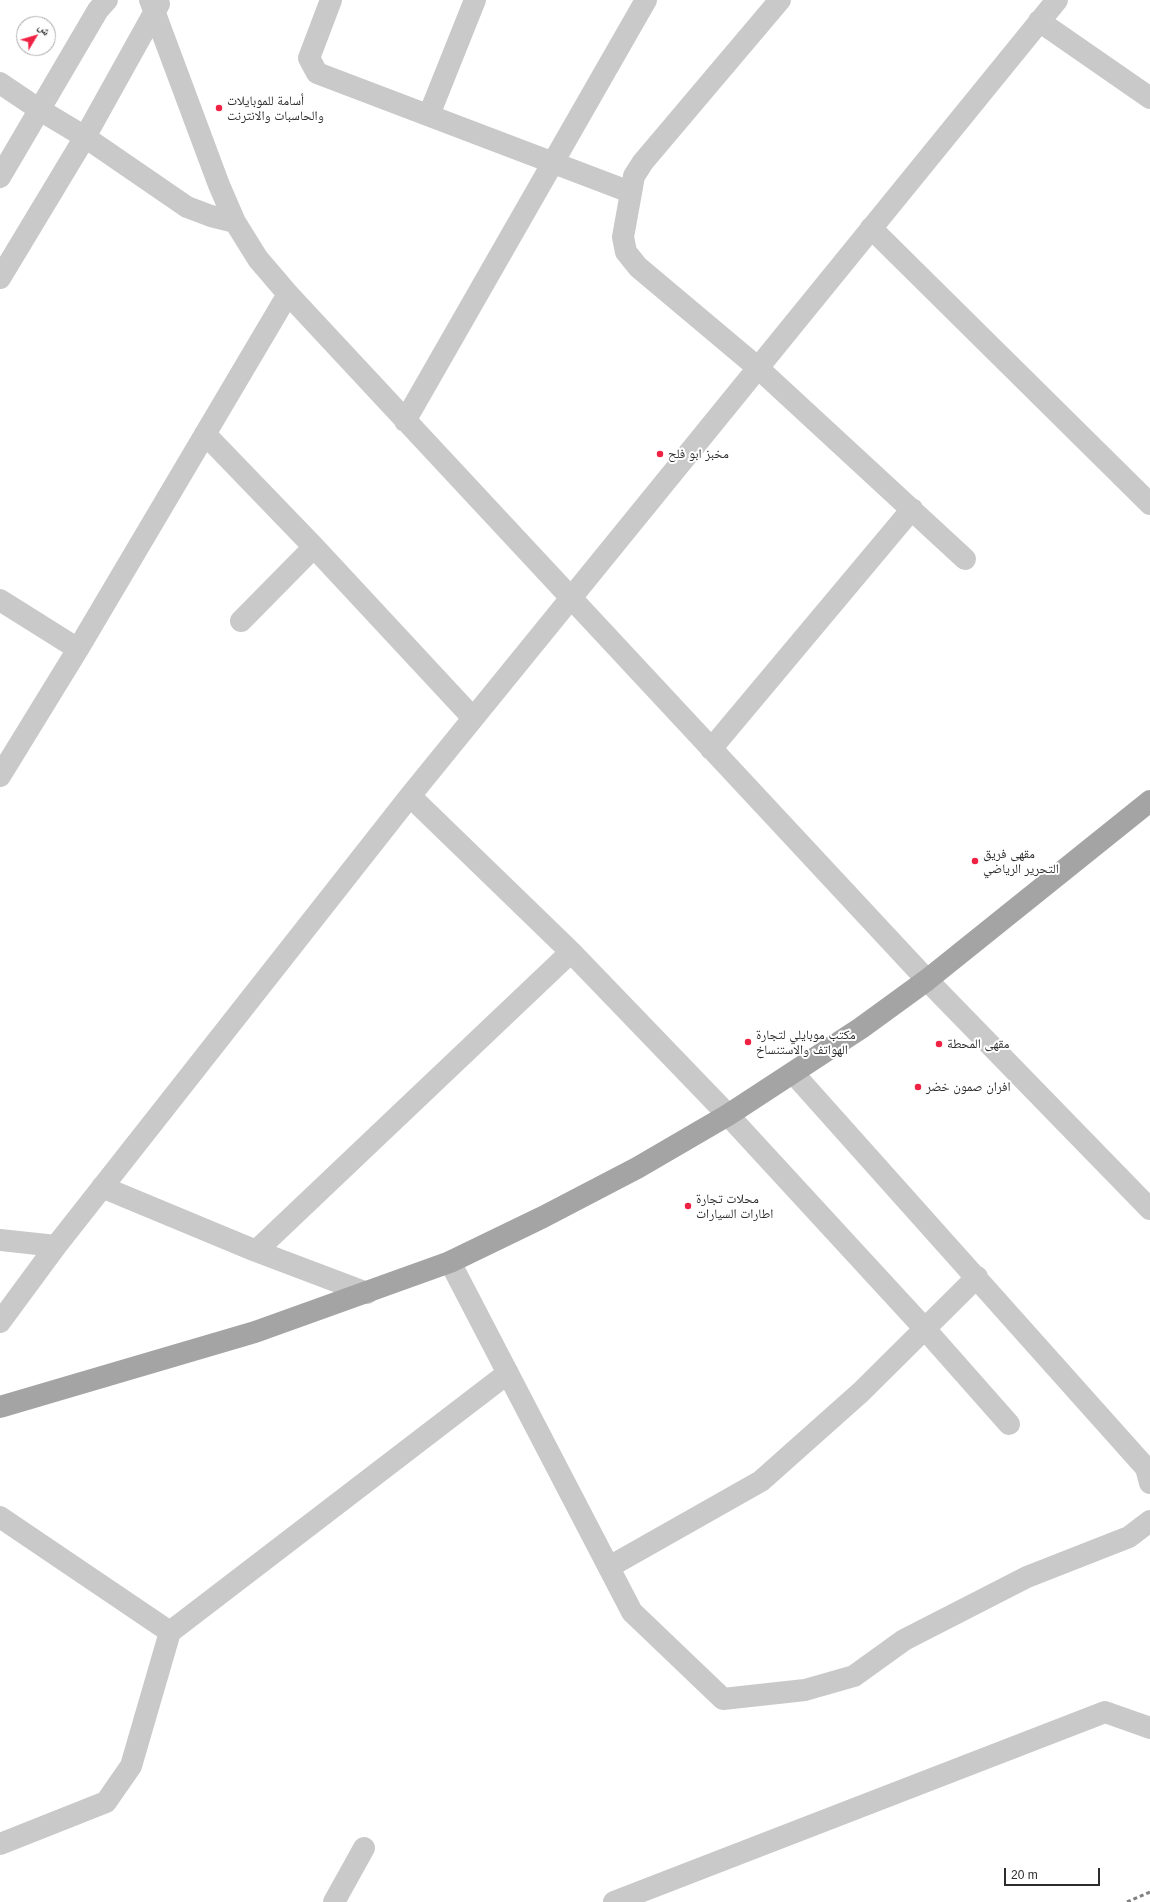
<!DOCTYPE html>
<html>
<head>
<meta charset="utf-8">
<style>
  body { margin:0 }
  #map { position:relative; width:1150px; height:1902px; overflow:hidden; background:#fff; font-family:Helvetica,"Noto Naskh Arabic",sans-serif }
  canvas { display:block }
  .north { position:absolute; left:16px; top:16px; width:40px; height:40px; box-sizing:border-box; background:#fff; border:1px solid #ababab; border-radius:50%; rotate:52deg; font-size:11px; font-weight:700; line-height:16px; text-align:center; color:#2c2c2c }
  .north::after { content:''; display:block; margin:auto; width:14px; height:18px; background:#ef2244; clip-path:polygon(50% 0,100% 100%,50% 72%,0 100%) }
  .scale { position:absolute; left:1004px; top:1868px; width:96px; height:18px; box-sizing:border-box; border:2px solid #2c2c2c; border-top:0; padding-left:5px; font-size:12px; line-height:14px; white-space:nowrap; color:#2c2c2c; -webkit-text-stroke:3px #fff; paint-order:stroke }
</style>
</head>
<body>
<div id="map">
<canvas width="1150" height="1902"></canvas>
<div class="north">ش</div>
<div class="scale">20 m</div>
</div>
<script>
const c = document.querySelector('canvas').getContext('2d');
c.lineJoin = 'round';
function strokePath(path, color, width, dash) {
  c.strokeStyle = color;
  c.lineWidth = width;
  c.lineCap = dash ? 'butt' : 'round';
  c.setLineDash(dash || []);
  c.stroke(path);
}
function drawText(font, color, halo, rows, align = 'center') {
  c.font = font + ' Helvetica,"Noto Naskh Arabic",sans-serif';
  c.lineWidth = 4;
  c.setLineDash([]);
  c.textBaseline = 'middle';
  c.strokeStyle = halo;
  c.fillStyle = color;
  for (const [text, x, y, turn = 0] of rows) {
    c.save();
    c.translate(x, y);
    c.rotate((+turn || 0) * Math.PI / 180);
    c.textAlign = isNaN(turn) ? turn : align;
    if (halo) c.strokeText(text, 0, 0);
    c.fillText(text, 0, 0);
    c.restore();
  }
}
const minor = new Path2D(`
  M150 0 219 185 235 222 258 259 288 294 927 980 1150 1209
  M331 0 309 58 317 73 630 192
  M780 0 643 162 634 176 623 237 626 252 638 267 757 367 965 559
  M1039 21 1150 98
  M0 83 40 110 85 137 187 207 211 216 235 222
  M429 115 475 0
  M0 177 98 10 107 0
  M871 228 1150 504
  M0 278 85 137 159 4
  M405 421 646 0
  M205 434 314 547 473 718
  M0 600 78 649
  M241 621 314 547
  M711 749 912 509
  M0 776 78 649 288 294
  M410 796 571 952 728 1115 925 1329 1009 1424
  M794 1074 1146 1468 1150 1483
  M102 1187 256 1251 367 1293
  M0 1240 56 1246
  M256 1251 571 952
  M450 1262 632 1612 723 1699 805 1690 854 1676 904 1640 1027 1577 1129 1537 1150 1521
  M0 1322 56 1246 410 796 1057 0
  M0 1517 170 1632 508 1373
  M609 1567 761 1481 861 1392 977 1277
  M0 1844 106 1802 131 1766 170 1632
  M334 1902 364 1848
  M614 1902 1105 1712 1150 1728`);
const major = new Path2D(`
  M0 1407 255 1332 450 1262 543 1217 637 1168 728 1115 861 1028 927 980 1150 801`);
const rail = new Path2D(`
  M1127 1902 1150 1892`);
const markers = [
  [219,108,4,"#ef2244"],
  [660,454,4,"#ef2244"],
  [975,861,4,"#ef2244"],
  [748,1042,4,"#ef2244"],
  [939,1044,4,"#ef2244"],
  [918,1087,4,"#ef2244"],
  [688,1206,4,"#ef2244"]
];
const poiNames = [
  ["أسامة للموبايلات",227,101],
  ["والحاسبات والانترنت",227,116],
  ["مخبز ابو فلح",668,454],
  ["مقهى فريق",983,854],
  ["التحرير الرياضي",983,869],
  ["مكتب موبايلي لتجارة",756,1035],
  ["الهواتف والاستنساخ",756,1050],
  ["مقهى المحطة",947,1044],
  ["افران صمون خضر",926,1087],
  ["محلات تجارة",696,1199],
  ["اطارات السيارات",696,1214]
];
strokePath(minor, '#c9c9c9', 22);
strokePath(major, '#a4a4a4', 22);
strokePath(rail, '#818181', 3, [4, 3]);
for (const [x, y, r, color] of markers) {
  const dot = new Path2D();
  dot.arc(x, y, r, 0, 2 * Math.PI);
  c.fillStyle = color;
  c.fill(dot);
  strokePath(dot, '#fff', 1.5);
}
drawText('13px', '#2c2c2c', '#fff', poiNames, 'left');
</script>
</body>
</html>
